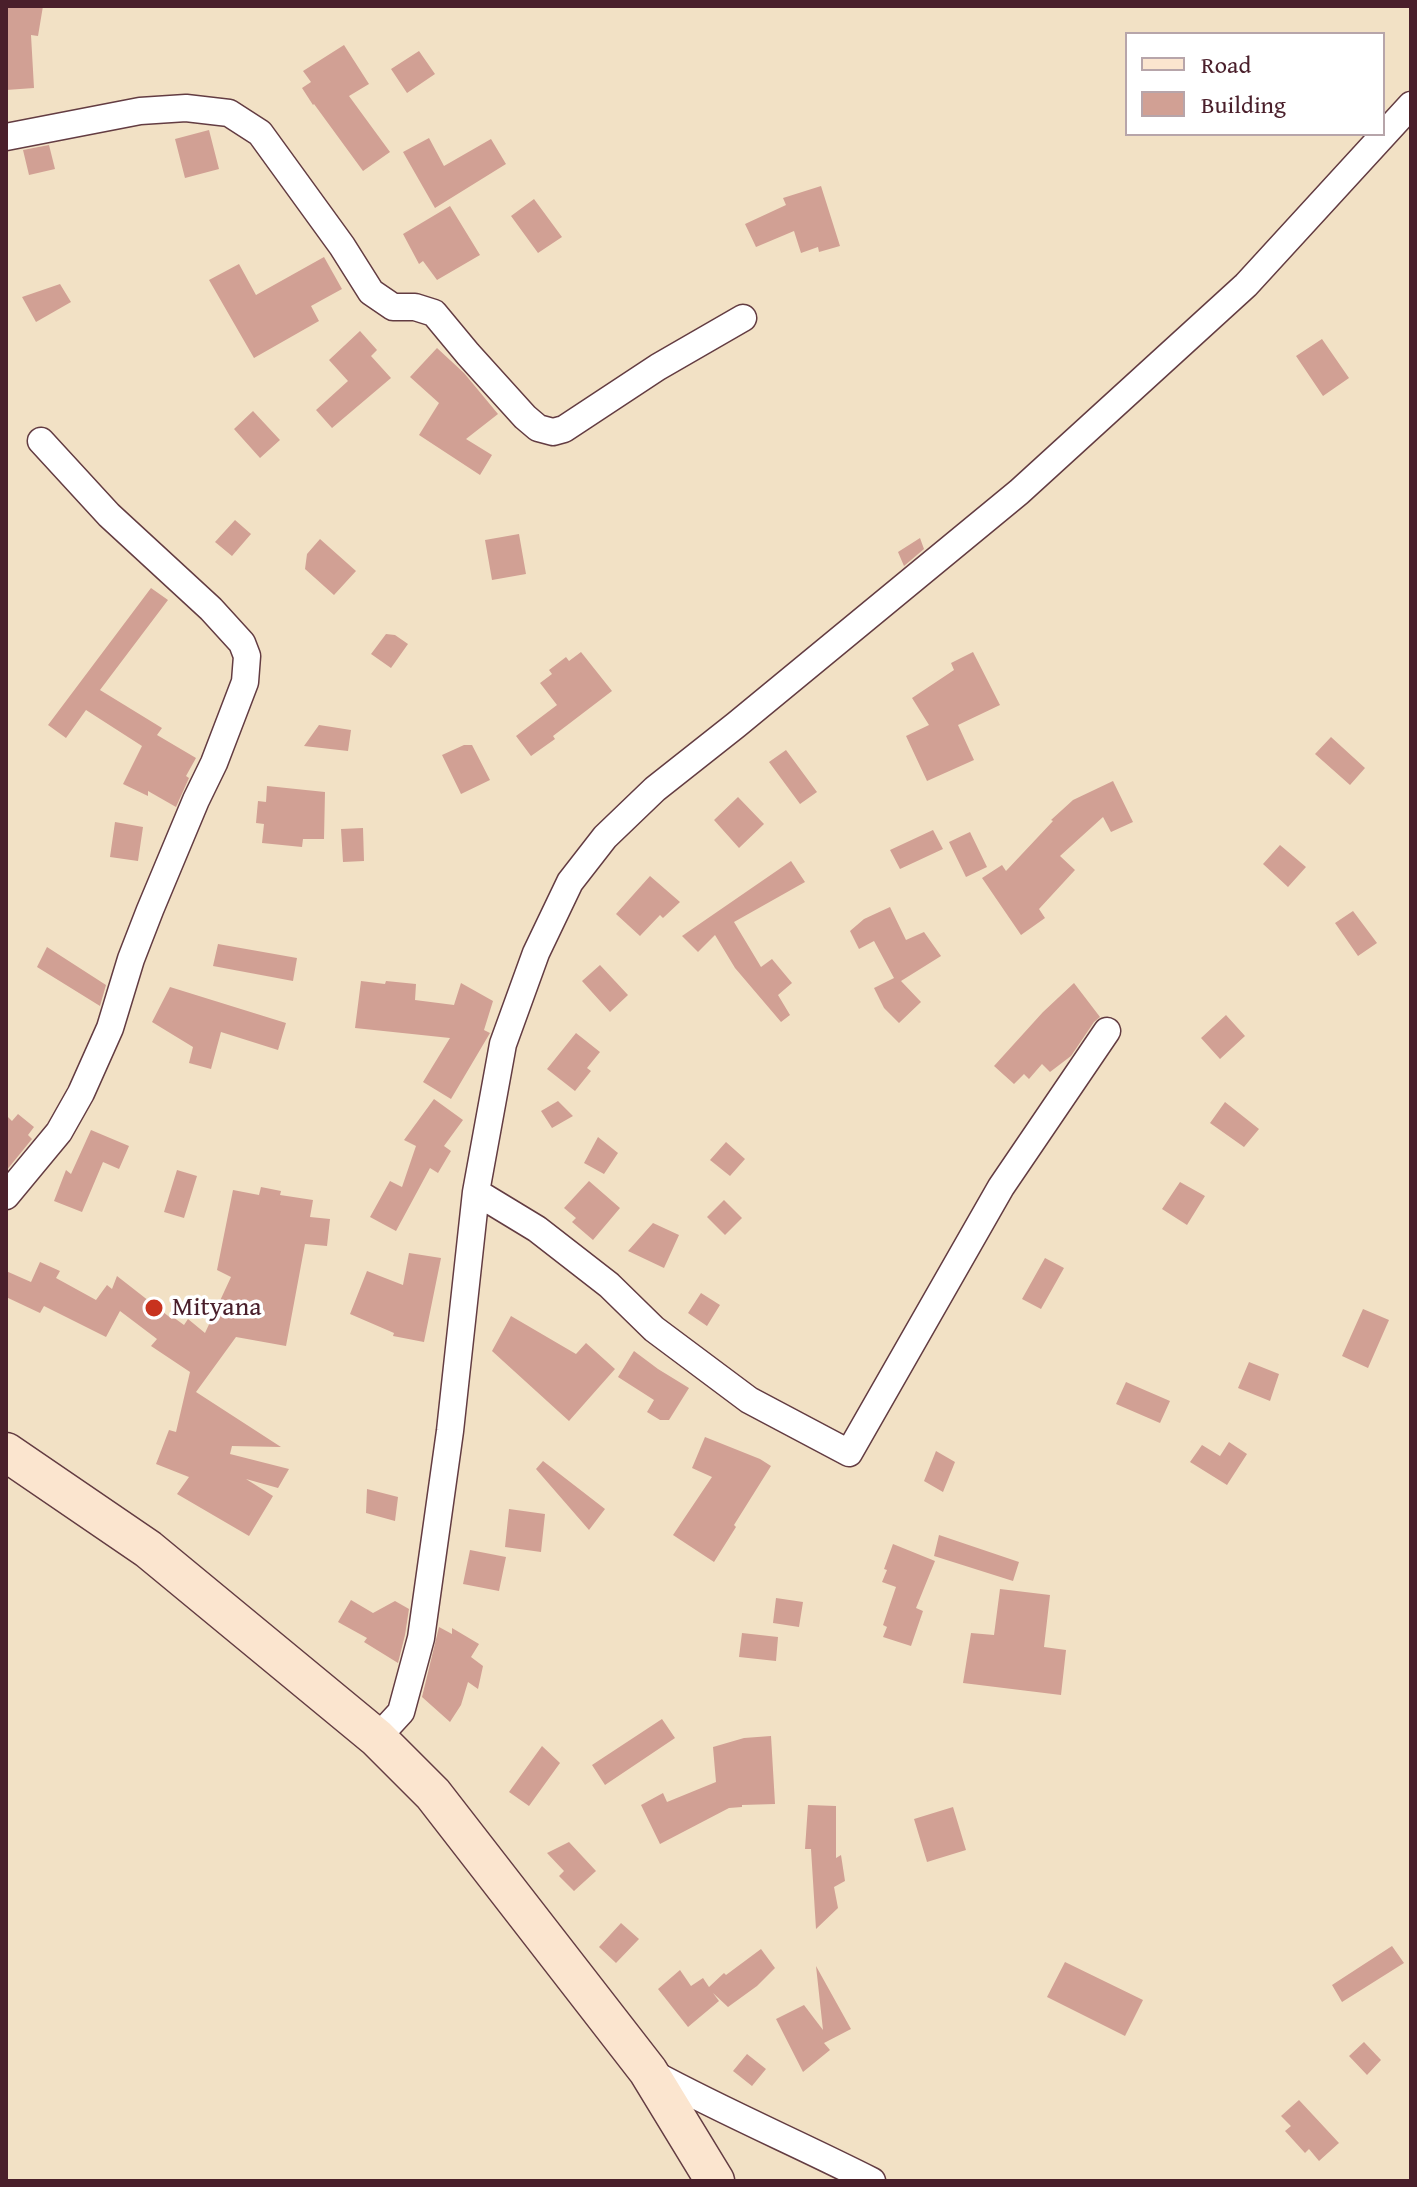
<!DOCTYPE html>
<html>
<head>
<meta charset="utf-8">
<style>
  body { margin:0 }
  #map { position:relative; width:1417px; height:2187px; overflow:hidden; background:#f2e1c5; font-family:"Gentium Book Plus",serif }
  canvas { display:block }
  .frame { position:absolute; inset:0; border:8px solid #4a1f2b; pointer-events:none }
  .legend { position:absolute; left:1125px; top:32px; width:260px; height:104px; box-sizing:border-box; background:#fff; border:2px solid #b7a5aa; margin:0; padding:10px 14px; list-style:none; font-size:24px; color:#4a1f2b }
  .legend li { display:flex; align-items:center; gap:16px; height:40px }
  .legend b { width:40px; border:2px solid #b7a5aa }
</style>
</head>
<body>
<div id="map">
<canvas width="1417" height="2187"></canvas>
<div class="frame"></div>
<ul class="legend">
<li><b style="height:10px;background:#fbe5cf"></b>Road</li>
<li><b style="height:22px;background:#d1a094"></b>Building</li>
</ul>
</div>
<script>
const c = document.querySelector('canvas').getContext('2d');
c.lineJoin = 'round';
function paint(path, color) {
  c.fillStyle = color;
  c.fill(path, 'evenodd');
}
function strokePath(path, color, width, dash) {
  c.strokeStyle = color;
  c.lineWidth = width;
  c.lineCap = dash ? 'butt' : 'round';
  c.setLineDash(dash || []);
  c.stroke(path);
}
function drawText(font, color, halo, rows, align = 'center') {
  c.font = font + ' "Gentium Book Plus",serif';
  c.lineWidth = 7;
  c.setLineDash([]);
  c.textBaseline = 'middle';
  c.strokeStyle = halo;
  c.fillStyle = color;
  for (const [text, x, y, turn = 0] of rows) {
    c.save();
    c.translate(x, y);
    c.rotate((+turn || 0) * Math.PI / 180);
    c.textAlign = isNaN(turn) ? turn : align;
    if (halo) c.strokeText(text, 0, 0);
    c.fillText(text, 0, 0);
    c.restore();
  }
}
const building = new Path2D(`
  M6 6H43L38 36 31 35 34 88 6 90Z
  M344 45 369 84 349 96 390 152 363 171 314 104 313 105 302 88 311 82 303 71Z
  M419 51 435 74 407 93 391 69Z
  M209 130 219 169 185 178 175 139Z
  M429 138 444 166 491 139 506 164 435 208 403 152Z
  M49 145 55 169 29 175 23 150Z
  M821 186 840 246 819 252 818 247 801 253 794 231 756 247 745 224 786 205 783 198Z
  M534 199 562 237 538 253 511 216Z
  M450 206 480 255 437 280 423 261 419 264 403 234Z
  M324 257 342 289 311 306 319 321 254 358 209 280 239 264 256 295Z
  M60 284 71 302 36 322 22 297Z
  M360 331 377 350 371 356 391 378 332 428 316 410 348 381 329 360Z
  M1322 339 1349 378 1323 396 1296 356Z
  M437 348 464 373 498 414 466 439 492 455 480 475 419 435 439 403 410 377Z
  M253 411 280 440 260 458 234 429Z
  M235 520 251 534 232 556 215 542Z
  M519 534 526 574 492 580 485 540Z
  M920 538 924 549 904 566 898 552Z
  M320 539 356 571 334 595 305 569 307 554Z
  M151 588 168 600 100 690 162 728 157 735 196 758 186 776 189 778 176 807 148 791V796L123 784 142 746 86 710 66 738 48 725Z
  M386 634 395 635 408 644 391 668 371 654Z
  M581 652 612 691 553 736 555 739 531 756 516 736 557 705 540 683 552 674 549 670 566 657 569 661Z
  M973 652 1000 705 958 725 974 760 927 781 906 736 929 725 912 698 954 670 951 663Z
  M319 725 351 730 348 751 304 746Z
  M1331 737 1365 768 1350 785 1315 754Z
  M464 745H472L490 780 461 794 442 755Z
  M786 750 817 792 800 804 769 762Z
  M1113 781 1133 822 1111 832 1103 817 1060 856 1075 870 1039 909 1045 918 1021 935 982 878 1002 865 1006 871 1053 821 1051 820 1073 800Z
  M267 786 325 792 324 839H303L302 847 262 843 264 824 256 823 258 801 266 802Z
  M738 797 764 824 739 848 714 820Z
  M115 822 143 827 138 861 110 857Z
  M363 828 364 861 343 862 341 829Z
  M933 830 943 849 900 869 890 850Z
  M970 832 987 867 966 877 949 842Z
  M1280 845 1306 867 1288 887 1263 864Z
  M791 861 805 882 734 922 761 967 772 959 792 983 778 995 790 1015 781 1022 735 968 715 935 698 952 682 936Z
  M650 876 680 902 663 918 660 915 640 936 616 914Z
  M890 907 906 940 924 932 941 956 901 981 921 1002 899 1023 884 1008 874 988 894 978 874 941 859 949 850 931 864 919Z
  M1353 911 1377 943 1358 956 1335 923Z
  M218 944 297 958 293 981 213 966Z
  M47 947 106 985 100 1006 37 967Z
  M600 965 628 995 610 1012 582 981Z
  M361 981 385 984 386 981 416 984 415 1000 454 1005 461 983 493 1001 484 1030 490 1033 451 1099 423 1082 450 1038 355 1028Z
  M1074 983 1100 1017 1094 1022 1071 1056 1050 1072 1042 1064 1029 1079 1024 1074 1014 1084 994 1066 1043 1012Z
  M170 987 286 1023 278 1050 221 1032 211 1069 189 1063 193 1047 152 1022Z
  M1226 1015 1245 1036 1220 1059 1201 1038Z
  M576 1033 600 1052 587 1068 591 1071 575 1091 547 1069Z
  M434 1099 463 1120 444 1146 451 1151 438 1173 430 1168 396 1231 370 1217 390 1181 402 1187 416 1146 404 1140Z
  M558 1101 573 1116 552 1128 541 1111Z
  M1225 1102 1259 1129 1244 1147 1210 1123Z
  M18 1114 34 1127 28 1135 32 1139 6 1171V1115L12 1121Z
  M91 1130 129 1146 119 1169 103 1162 82 1212 54 1201 66 1170 71 1174Z
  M598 1137 618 1153 604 1174 584 1163Z
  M726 1142 745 1159 730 1176 710 1160Z
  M177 1170 197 1176 184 1218 164 1212Z
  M589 1181 620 1208 593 1240 572 1222 576 1218 564 1208Z
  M1180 1182 1205 1196 1187 1225 1162 1209Z
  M261 1187 281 1191 280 1195 313 1200 310 1217 330 1219 327 1246 305 1244 286 1346 236 1337 196 1392 281 1447 232 1446 230 1454 289 1469 278 1488 246 1479 273 1496 249 1536 177 1494 189 1477 156 1464 169 1430 176 1432 190 1372 151 1346 157 1339 120 1311 106 1337 44 1306 40 1313 6 1297V1271L31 1282 40 1262 60 1271 56 1278 96 1300 107 1285 112 1289 117 1276 172 1319 173 1317 184 1325 188 1319 205 1333 231 1277 217 1270 233 1190 259 1195Z
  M724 1200 742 1218 725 1235 707 1217Z
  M653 1223 679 1235 664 1268 628 1251Z
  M409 1253 441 1258 424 1342 393 1336 394 1333 350 1314 367 1271 403 1285Z
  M1045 1258 1064 1268 1041 1309 1022 1299Z
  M701 1293 720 1305 707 1326 688 1313Z
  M1363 1309 1389 1320 1368 1368 1342 1356Z
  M511 1316 576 1354 586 1343 615 1369 569 1421 492 1351Z
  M634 1351 658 1369 689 1388 669 1420H660L647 1412 654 1400 618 1377Z
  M1249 1362 1279 1374 1270 1401 1238 1388Z
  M1126 1382 1170 1401 1160 1423 1116 1404Z
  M705 1437 760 1459 771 1466 734 1525 736 1527 714 1562 673 1535 712 1477 692 1468Z
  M1229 1442 1247 1454 1227 1485 1190 1462 1202 1445 1220 1456Z
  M936 1451 955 1462 943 1492 924 1481Z
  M543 1461 605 1509 589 1530 536 1469Z
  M367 1489 398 1497 395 1521 366 1513Z
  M509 1509 545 1514 541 1552 505 1547Z
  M939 1535 1019 1562 1013 1581 934 1556Z
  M893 1544 935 1561 916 1608 923 1611 911 1646 883 1637 887 1627 883 1625 896 1587 882 1582 887 1570 884 1569Z
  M470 1550 506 1557 499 1591 463 1584Z
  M1000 1589 1050 1595 1044 1647 1066 1650 1061 1695 963 1683 971 1633 994 1635Z
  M776 1598 803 1602 799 1627 773 1623Z
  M351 1600 373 1613 395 1601 409 1609 405 1635 398 1663 364 1642 367 1638 338 1622Z
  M439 1627 452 1634V1628L479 1644 471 1657 483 1666 478 1689 468 1682 461 1705 450 1722 422 1697Z
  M742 1633 778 1637 776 1661 739 1657Z
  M662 1719 675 1738 605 1785 592 1765Z
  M771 1736 775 1804 742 1805V1807L729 1808 660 1844 641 1805 663 1793 667 1802 716 1782 713 1747 744 1738Z
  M542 1746 560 1763 529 1806 509 1792Z
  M808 1805 836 1806V1858L841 1855 845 1881 834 1887 838 1908 816 1929 811 1849H805Z
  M953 1807 966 1850 927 1862 914 1819Z
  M569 1842 596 1871 574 1891 559 1876 564 1871 547 1853Z
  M621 1923 639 1939 616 1963 599 1947Z
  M1392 1946 1404 1963 1342 2002 1332 1985Z
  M761 1949 775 1968 757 1986 728 2007 713 1993 719 2001 688 2027 658 1989 680 1970 691 1986 703 1978 709 1987 724 1973 726 1975Z
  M1065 1962 1143 2000 1125 2036 1047 1997Z
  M816 1966 851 2029 824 2043 830 2050 803 2072 776 2019 804 2005 823 2030Z
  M1364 2042 1381 2060 1367 2075 1349 2056Z
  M747 2054 766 2069 752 2086 733 2071Z
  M1299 2100 1339 2143 1319 2161 1309 2149 1305 2153 1285 2131 1291 2126 1281 2116Z`);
const street = new Path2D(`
  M6 137 140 111 186 108 229 113 260 133 342 246 371 292 393 307H415L434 313 468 354 525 417 538 428 553 432 564 429 658 367 743 318
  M476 1192 537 1229 609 1285 654 1329 749 1400 849 1453 1001 1187 1107 1031
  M6 1196 59 1132 81 1093 110 1028 131 959 150 910 196 800 214 763 237 703 245 682 247 656 242 643 211 609 109 515 41 441
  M377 1738 401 1712 421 1638 450 1431 476 1192 503 1044 536 953 570 882 605 837 655 789 736 725 1019 492 1246 285 1411 105
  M652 2073C724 2112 799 2144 872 2181`);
const secondary = new Path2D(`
  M6 1452 148 1549 377 1738 433 1794 648 2071 715 2181`);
const markers = [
  [154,1308,10,"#c8321e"]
];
const poiNames = [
  ["Mityana",172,1308]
];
paint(building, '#d1a094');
strokePath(street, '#633c42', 29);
strokePath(secondary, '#633c42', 41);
strokePath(street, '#fff', 26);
strokePath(secondary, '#fbe5cf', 38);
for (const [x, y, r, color] of markers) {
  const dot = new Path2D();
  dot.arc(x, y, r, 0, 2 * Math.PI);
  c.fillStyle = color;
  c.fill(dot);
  strokePath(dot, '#fff', 3);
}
drawText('26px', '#4a1f2b', '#fff', poiNames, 'left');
</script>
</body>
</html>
